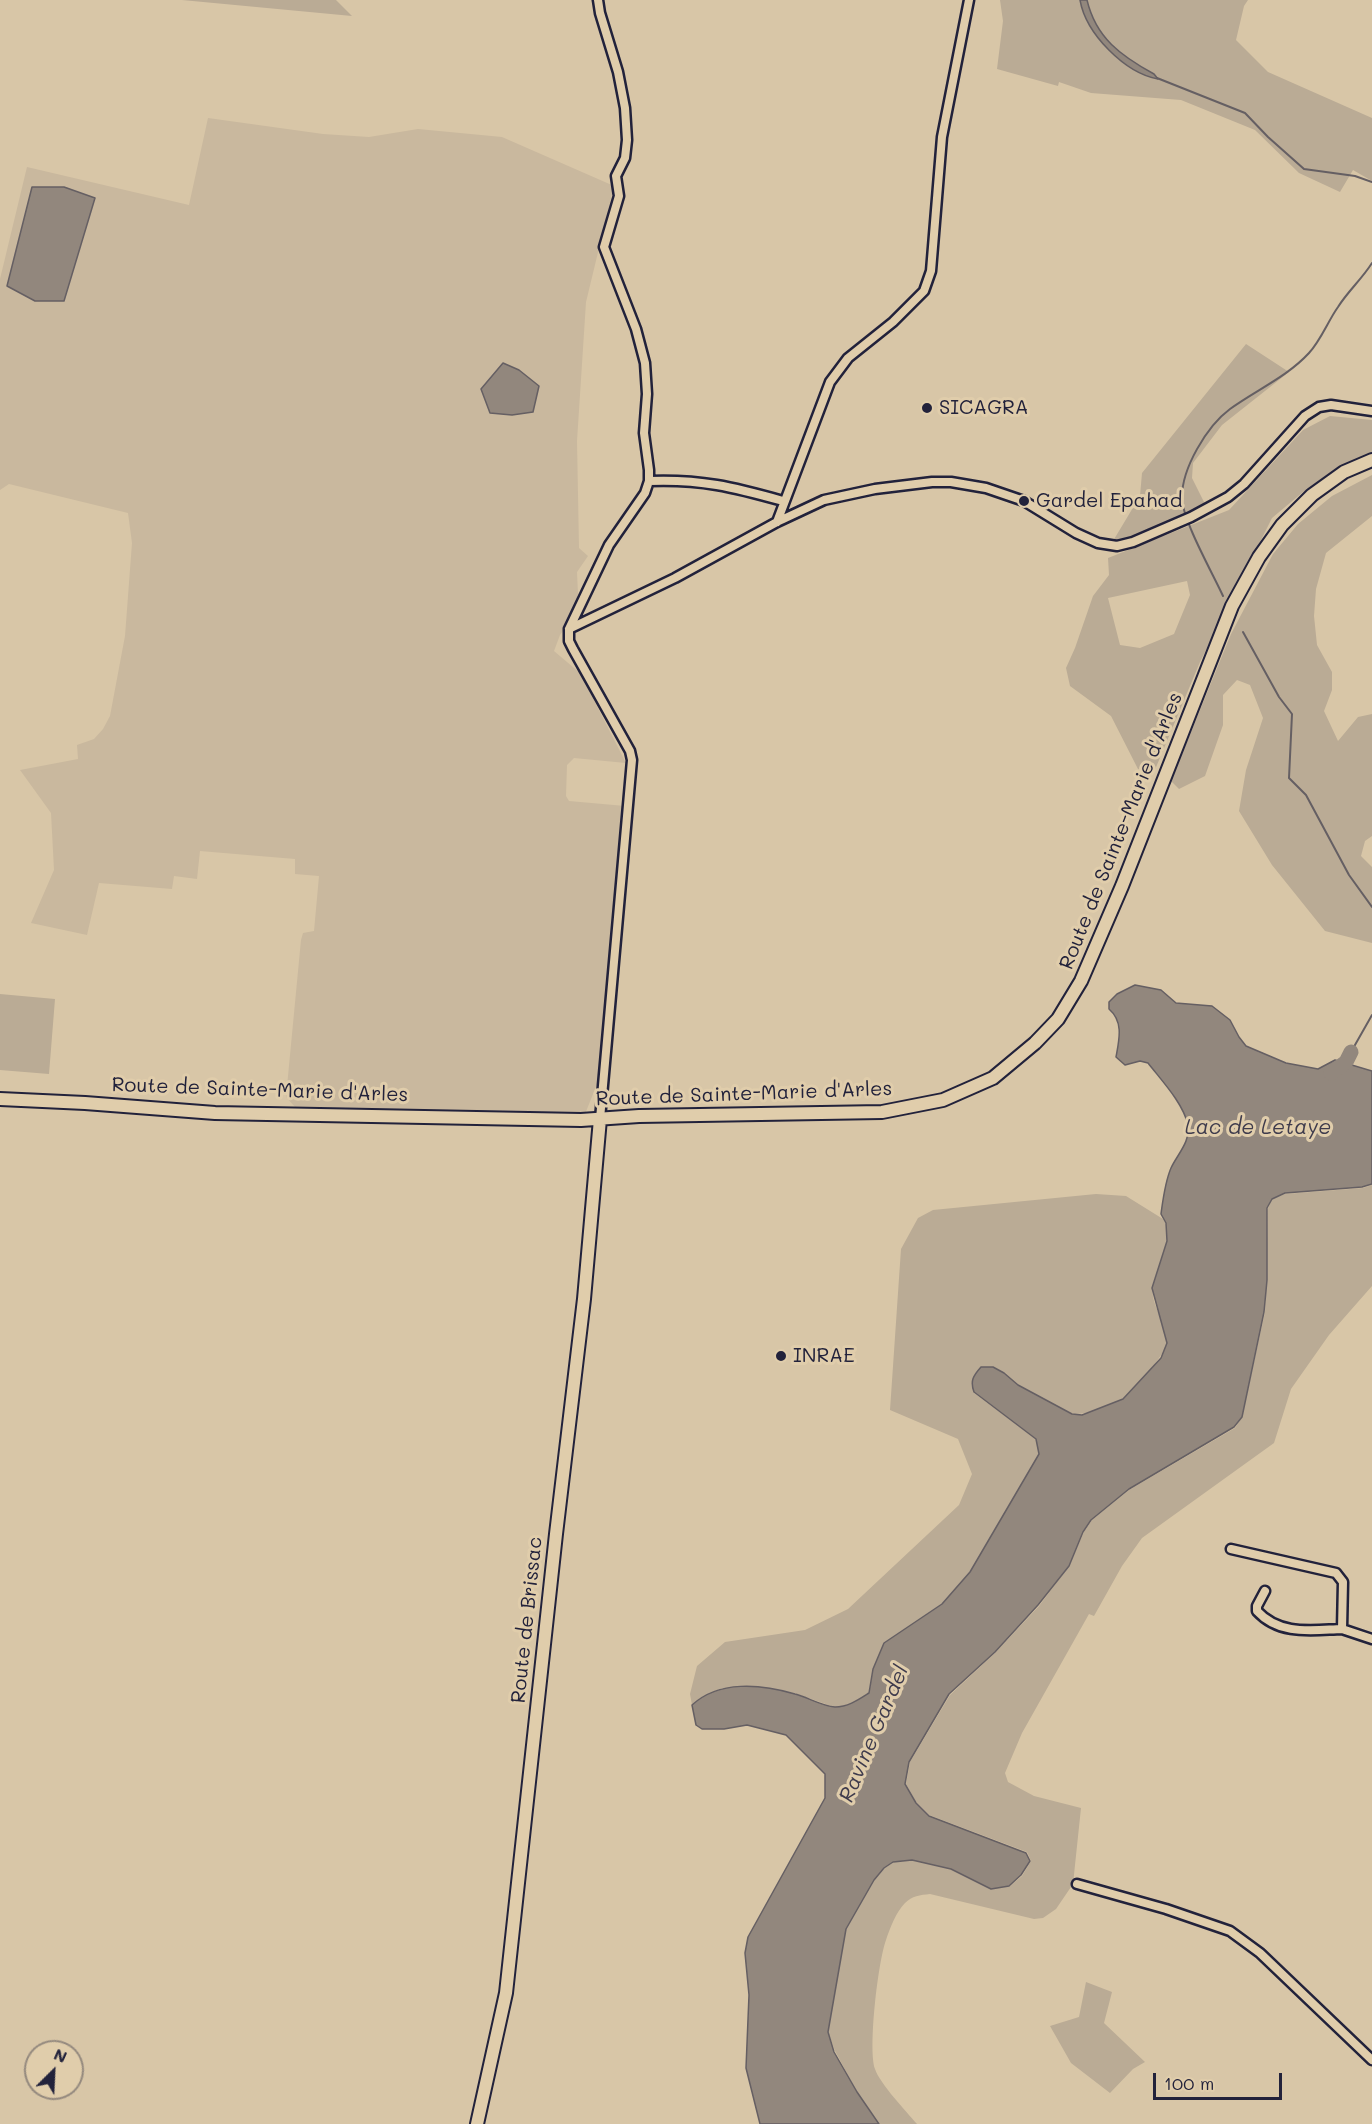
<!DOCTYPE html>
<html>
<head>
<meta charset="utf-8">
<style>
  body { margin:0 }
  #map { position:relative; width:1372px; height:2124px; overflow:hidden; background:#d8c6a7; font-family:Mali,sans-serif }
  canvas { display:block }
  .north { position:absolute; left:24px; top:2040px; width:60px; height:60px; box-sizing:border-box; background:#e0cdab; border:2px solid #94897e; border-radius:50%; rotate:24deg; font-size:16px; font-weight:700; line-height:24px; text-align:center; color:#22223b }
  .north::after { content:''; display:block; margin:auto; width:21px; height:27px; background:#22223b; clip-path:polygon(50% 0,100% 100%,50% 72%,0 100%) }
  .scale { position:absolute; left:1153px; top:2073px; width:129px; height:27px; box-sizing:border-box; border:3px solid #22223b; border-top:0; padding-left:8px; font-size:18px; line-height:21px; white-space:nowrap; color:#22223b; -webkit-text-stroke:4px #e0cdab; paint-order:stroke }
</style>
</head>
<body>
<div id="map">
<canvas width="1372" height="2124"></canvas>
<div class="north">N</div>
<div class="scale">100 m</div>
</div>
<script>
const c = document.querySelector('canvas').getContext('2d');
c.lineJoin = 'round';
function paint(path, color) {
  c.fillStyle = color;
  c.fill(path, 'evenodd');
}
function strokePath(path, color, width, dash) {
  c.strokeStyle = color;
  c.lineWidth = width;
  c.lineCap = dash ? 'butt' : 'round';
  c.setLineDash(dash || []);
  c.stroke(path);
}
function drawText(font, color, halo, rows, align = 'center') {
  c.font = font + ' Mali,sans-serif';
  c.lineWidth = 6;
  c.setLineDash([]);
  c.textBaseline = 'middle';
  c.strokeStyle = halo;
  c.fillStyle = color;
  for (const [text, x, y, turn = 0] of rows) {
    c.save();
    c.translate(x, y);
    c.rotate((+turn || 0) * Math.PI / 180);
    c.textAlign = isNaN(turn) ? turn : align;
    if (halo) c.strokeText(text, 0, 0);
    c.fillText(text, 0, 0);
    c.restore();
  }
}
const built = new Path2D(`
  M208 118 323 134 369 137 418 129 502 137 614 186 586 302 577 441 579 548 588 556 577 572 578 594 571 620 560 635 554 651 580 673 626 763 574 758 567 765 566 796 569 801 625 806 599 1079 585 1114H440L295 1107 286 1097 301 940 303 933 314 931 319 876 295 874V859L200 851 197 879 174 876 172 889 99 883 87 935 31 923 54 870 51 813 20 770 78 759 77 745 94 739 103 729 110 716 125 636 132 543 128 513 9 484 0 490V279L27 167 189 205Z`);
const green = new Path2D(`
  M182 0H336L352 16Z
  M1000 0H1080C1085 25 1112 60 1135 70 1141 73 1148 73 1154 74 1120 55 1097 39 1087 0H1248L1244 6 1236 40 1268 72 1372 118V181L1353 170 1340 192 1299 173 1255 130 1181 100 1091 93 1059 82 1058 86 997 69 1003 21Z
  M1246 344 1289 372 1222 425 1193 463 1192 478 1205 504 1132 539 1120 542 1113 541 1140 496 1142 473Z
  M1330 416 1372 420V453L1355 459 1303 492 1272 518 1200 662 1154 772 1138 769 1111 716 1070 686 1066 668 1075 648 1093 596 1109 575 1108 558 1229 510 1303 430ZM1187 581 1190 595 1174 634 1140 648 1120 645 1108 598Z
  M1372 475V516L1326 553 1316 589 1314 616 1317 645 1332 672V690L1324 711 1338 741 1358 717 1372 714V836L1365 841 1361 856 1372 867V943L1325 931 1272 865 1239 811 1246 770 1263 718 1250 685 1237 680 1223 695V725L1205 776 1179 789 1171 781 1231 634 1273 554 1298 524 1332 496Z
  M0 994 55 999 49 1074 0 1070Z
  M1372 1185V1286L1329 1335 1291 1389 1274 1443 1142 1538 1122 1566 1094 1616 1089 1614 1022 1733 1005 1773 1008 1782 1034 1796 1081 1808 1073 1884 1056 1909 1043 1918 1034 1919 930 1894C920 1895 912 1896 905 1903 896 1912 890 1928 886 1940 878 1962 868 2048 875 2069 880 2084 906 2111 917 2124H880L857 2092 835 2051 828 2032 846 1929 874 1880 885 1868 894 1862 913 1860 951 1869 991 1889 1010 1886 1022 1876 1031 1861 1027 1852 929 1815 916 1802 906 1784 910 1762 950 1695 995 1653 1039 1606 1069 1566 1084 1532 1092 1520 1129 1490 1235 1428 1242 1417 1265 1312 1268 1208 1272 1199 1285 1194 1363 1188Z
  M1096 1194 1126 1196 1163 1219C1177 1237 1157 1266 1153 1285 1149 1304 1169 1326 1167 1343 1166 1354 1130 1395 1121 1400 1107 1407 1088 1415 1072 1414L1018 1385 1004 1373 974 1393 1036 1439 1039 1454 970 1572 942 1604 884 1643 873 1669 869 1693 853 1704 834 1707 794 1693 722 1688 700 1698 692 1705 690 1694 697 1666 725 1642 805 1630 848 1609 959 1505 972 1474 958 1439 890 1410 901 1249 918 1218 933 1210Z
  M1086 1982 1112 1992 1104 2023 1145 2062 1133 2069 1110 2093 1071 2063 1050 2026 1079 2017Z`);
const water = new Path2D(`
  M1080 0H1087C1096 38 1121 56 1154 74L1158 79C1125 73 1086 34 1080 0Z
  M32 187H64L95 198 64 301H35L7 286Z
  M503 363 519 370 539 386 533 412 512 415 490 413 481 389Z
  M1135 985 1161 990 1176 1003 1212 1006 1230 1020 1239 1037 1246 1046 1286 1063 1318 1069 1335 1060 1372 1071V1184L1362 1187 1285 1193 1272 1199 1267 1208V1280L1264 1312 1242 1417 1234 1427 1129 1489 1091 1520 1083 1532 1069 1566 1038 1605 995 1652 949 1694 909 1762 905 1784 916 1803 929 1816 1026 1853 1030 1861 1021 1875 1009 1886 991 1889 951 1869 912 1860 893 1862 884 1868 874 1880 846 1929 828 2032 834 2052 857 2092 879 2124H760L746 2068 749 1995 745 1953 748 1937 825 1798V1774L786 1735 747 1725 724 1729H702L696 1725 692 1705C719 1680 761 1684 795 1694 807 1697 822 1706 835 1707 848 1707 858 1700 869 1693L873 1669 884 1643 942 1604 970 1572 1039 1454 1036 1439 974 1392C970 1381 973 1376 981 1367H993L1004 1373 1018 1385 1072 1414 1082 1415 1123 1399 1161 1358 1167 1343 1152 1288 1167 1241 1166 1223 1161 1214C1163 1199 1165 1182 1171 1168 1177 1155 1191 1141 1188 1125 1183 1103 1162 1081 1148 1063L1140 1061 1125 1065 1116 1057C1119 1040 1124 1022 1109 1009V1002L1117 994Z`);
const stream = new Path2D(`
  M1157 78 1245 113 1268 137 1304 169 1355 176 1372 182
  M1223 596C1213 574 1183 521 1182 499 1181 469 1207 426 1230 409 1256 390 1287 377 1309 353 1321 340 1328 321 1338 307 1348 291 1362 279 1372 263
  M1243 632 1279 697 1292 714 1289 778 1306 795 1349 875 1372 907
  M1351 1052 1372 1015`);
const river = new Path2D(`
  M1331 1073 1346 1062 1351 1052`);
const street = new Path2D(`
  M598 0 600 13 618 72 625 108 627 140 625 158 616 176 619 196 604 247 636 329 645 363 647 394 644 433 649 470V481L645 493 609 545 569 629V641L573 649 630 751 632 760 600 1119
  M649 481C701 479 733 487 783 501
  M777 522 830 382 848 358 893 322 924 291 931 271 942 137 969 0
  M569 629 675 578 777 522 824 500 875 489 932 482H951L986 488 1024 501 1076 533 1098 543 1117 546 1133 542 1191 517 1228 497 1244 484 1305 416 1319 407 1331 405 1372 411
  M1231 1549 1336 1573 1343 1582 1342 1629 1372 1639
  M1265 1591 1257 1606V1611C1280 1636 1312 1630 1342 1629
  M1077 1884 1166 1909 1230 1931 1260 1953 1372 2060`);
const secondary = new Path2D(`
  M0 1099 85 1103 215 1113 581 1120 639 1116 882 1112 943 1100 993 1078 1035 1043 1058 1019 1081 981 1122 886 1232 606 1259 557 1282 525 1312 495 1344 472 1372 460
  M477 2124 506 1993 556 1534 584 1299 600 1119`);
const markers = [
  [927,408,6,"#22223b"],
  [1024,501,6,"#22223b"],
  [781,1356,6,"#22223b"]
];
const poiNames = [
  ["SICAGRA",939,408],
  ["Gardel Epahad",1036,501],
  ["INRAE",793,1356]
];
const streetNames = [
  ["Route de Sainte-Marie d'Arles",1121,831,-68],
  ["Route de Sainte-Marie d'Arles",260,1090,2],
  ["Route de Sainte-Marie d'Arles",744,1094,-2],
  ["Route de Brissac",527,1620,-84]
];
const waterNames = [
  ["Lac de Letaye",1258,1128],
  ["Ravine Gardel",874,1734,-67]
];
paint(built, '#c9b89e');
paint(green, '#baab95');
paint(water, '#92877d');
strokePath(water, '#655f63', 1.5);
strokePath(stream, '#655f63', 2);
strokePath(river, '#92877d', 15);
strokePath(street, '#22223b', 13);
strokePath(secondary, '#22223b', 16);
strokePath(street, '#e0cdab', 8);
strokePath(secondary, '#e0cdab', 12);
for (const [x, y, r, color] of markers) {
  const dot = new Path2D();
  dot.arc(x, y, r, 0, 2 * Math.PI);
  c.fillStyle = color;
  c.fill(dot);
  strokePath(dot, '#e0cdab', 2);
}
drawText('20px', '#22223b', '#e0cdab', poiNames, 'left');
drawText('20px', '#22223b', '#e0cdab', streetNames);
drawText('italic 21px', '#3e3b4c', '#e0cdab', waterNames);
</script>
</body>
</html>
